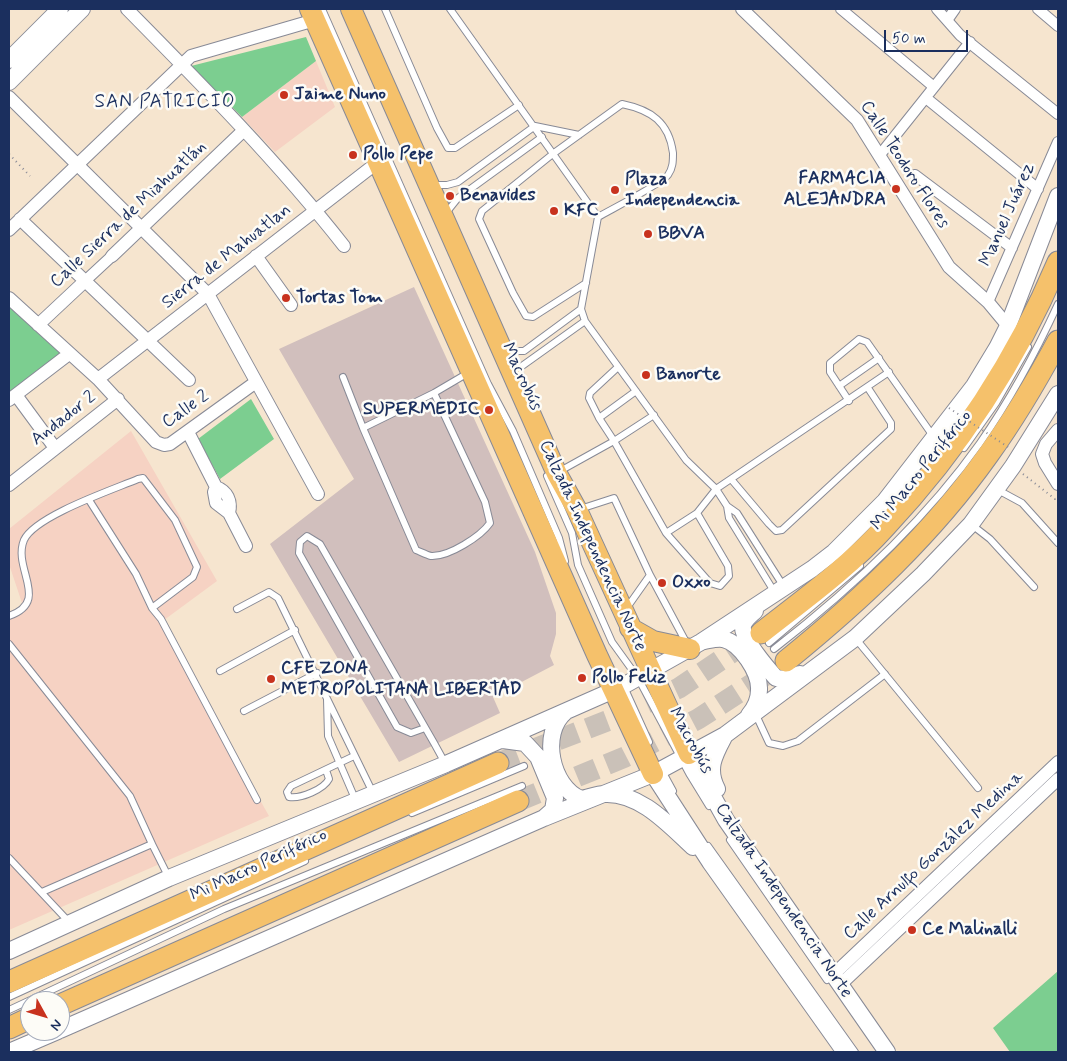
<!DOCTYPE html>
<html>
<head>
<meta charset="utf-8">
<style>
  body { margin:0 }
  #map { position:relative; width:1067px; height:1061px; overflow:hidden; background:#f6e5cf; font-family:Mynerve,sans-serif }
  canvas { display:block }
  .frame { position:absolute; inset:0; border:10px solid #1b2f5e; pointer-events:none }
  .north { position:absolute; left:20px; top:991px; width:50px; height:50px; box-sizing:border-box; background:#fdfcf7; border:1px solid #a3aaba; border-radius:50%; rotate:129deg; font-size:14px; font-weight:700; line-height:20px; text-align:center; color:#1b2f5e }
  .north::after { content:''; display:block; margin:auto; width:18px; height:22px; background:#c8321e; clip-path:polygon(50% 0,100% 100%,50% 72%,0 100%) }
  .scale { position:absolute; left:884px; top:30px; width:84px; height:22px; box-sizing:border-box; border:2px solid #1b2f5e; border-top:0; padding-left:6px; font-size:15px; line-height:18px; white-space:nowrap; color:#1b2f5e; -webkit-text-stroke:4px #fdfcf7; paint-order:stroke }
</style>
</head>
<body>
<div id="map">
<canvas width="1067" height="1061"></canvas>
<div class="frame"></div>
<div class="north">N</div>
<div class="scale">50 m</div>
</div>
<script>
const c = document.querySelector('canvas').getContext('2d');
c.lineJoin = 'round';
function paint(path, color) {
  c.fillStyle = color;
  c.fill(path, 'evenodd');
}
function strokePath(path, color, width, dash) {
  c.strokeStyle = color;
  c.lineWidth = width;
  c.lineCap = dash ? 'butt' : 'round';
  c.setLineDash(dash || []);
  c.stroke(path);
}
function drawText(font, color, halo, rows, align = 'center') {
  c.font = font + ' Mynerve,sans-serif';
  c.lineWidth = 5;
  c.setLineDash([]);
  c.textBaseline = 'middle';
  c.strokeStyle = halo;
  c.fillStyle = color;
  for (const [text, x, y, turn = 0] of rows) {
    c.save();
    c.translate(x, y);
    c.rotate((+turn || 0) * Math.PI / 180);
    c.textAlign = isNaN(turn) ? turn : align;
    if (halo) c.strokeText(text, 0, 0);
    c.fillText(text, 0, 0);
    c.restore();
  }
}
const built = new Path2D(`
  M316 61 335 107 275 152 242 117Z
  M131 431 217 581 160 623 269 816 9 930V615L24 609 9 564V529Z`);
const industrial = new Path2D(`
  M414 287 535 552 556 613V634L550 656 554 665 493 697 500 713 399 762 270 544 354 479 279 349Z`);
const green = new Path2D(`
  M306 37 316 61 242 117 191 66Z
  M9 298 69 354 9 400Z
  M251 399 274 439 220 479 198 439Z
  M1058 971V1052H1010L993 1028Z`);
const trunkTunnel = new Path2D(`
  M498 763 612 719 679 688 755 637
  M518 801 625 757 698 719 775 669`);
const path = new Path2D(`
  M9 154 30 176
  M1023 474 1055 499 1058 497`);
const service = new Path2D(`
  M322 9 488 384 513 431 559 538 565 561
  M385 9 437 128 448 148H455L519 105
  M450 9 598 217 581 309 585 321 686 460 716 489 727 506 737 513 784 587
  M432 185H447L458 182 535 126 579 135
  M446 213 458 198 542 137
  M586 283 533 317 526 316 513 293 479 219 482 211 554 153 622 104C651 110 669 122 673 153 673 161 673 168 668 175 663 183 610 210 598 217
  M506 351H524L581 309
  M618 367 590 393 589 398 599 418 636 391
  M515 371 585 321
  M343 377 363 428 416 550C421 552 427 555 431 556 449 557 481 536 490 523L485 502 434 393
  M839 386 879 358
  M849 401 830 372V363L859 339 867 342 933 436
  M599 418 614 441 654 415
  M363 428 434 393 468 373
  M964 448 996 403 1028 347
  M560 471 614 441 666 533 697 513 716 489 889 372
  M547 476 572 533 578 565 612 642 638 678 690 775 709 806
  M731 479 769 524 776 531 782 530 891 429V423L868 388
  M998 490 1022 503 1058 543
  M89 500 136 574 152 608
  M727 506 729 518 775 593
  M580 509 614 498 650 575 626 609
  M972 525 990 539 1034 587
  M666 533 710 583 720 586 729 576 728 566 697 513
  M650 575 687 644
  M237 609 269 592 278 598 373 793
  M9 616C51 601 12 569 24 540 35 516 112 490 138 479L143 478 175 520 197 567 193 577 152 608 161 619 257 800
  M856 639 978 788
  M769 643 860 566
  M9 644 130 796 152 844 42 892
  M774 649C850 590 924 522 980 443 1010 400 1036 352 1058 304
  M220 671 295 630
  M624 687 649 742
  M327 699 328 736 356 801
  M244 711 317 673
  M756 715 769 743 783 746 798 741 885 674
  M425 728 411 733 397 727 299 553 300 542 307 536 320 544 434 743 445 763
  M661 769 673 791
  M326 770 329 779C324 789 301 799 289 797L287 792 291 786 354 756
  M412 813 524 766
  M730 840 827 980
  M152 844 168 876
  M708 846 855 1052
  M9 858 69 922
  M9 997 305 861
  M9 1010 224 909 522 786`);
const pedestrian = new Path2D(`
  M841 9 934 87
  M937 9 960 35 1058 114
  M1038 9 1058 26
  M948 19 955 9
  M926 98 1038 189
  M879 156 970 42
  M915 175 1012 248
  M85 281 112 256
  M988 302 1058 142`);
const minor = new Path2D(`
  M127 9C202 85 278 162 344 246
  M742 9 857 120 949 267 988 302 1008 326
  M9 97 208 294 318 494
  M20 219 189 380
  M9 230 191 56 315 20
  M112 256 243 131
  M256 256 291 305
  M9 298 98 379 156 442 164 445 170 444 256 382
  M38 325 85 281
  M98 379 378 162
  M16 395 55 448
  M9 400 69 354
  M1058 430 1046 444 1042 454 1045 463 1058 484
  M188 432 216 487 214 492 216 503 229 513 246 546
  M9 485 118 399
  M216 487C227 491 232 501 229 513
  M833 975 1058 762
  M840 985 1058 779`);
const tertiary = new Path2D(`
  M9 60 60 9
  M9 82 82 9
  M755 611C751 615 744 620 743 626 741 638 768 669 776 678L788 679 800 674
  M704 641C710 640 717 638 723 639 741 643 760 673 759 690 759 700 755 708 749 715
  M565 712C540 733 551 787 581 799 588 798 597 794 604 794 640 792 669 825 693 847
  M503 740 525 743 538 757 555 798 553 810 544 818
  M689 754 726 820 887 1052
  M653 774 710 862 845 1052
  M717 789C706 768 715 754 725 735
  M9 951 169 878 446 764 623 686 701 642 812 569 834 552 885 501 974 386 997 348 1008 326 1058 196
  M60 1030 544 818 653 774 725 735 855 638 923 574 971 524 1013 466 1058 394
  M9 1052 58 1031`);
const primary = new Path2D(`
  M310 9 597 655 653 774
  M351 9 557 474 577 510 689 754
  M630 628 653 641 690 649`);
const trunk = new Path2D(`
  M761 633C803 600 849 567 885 527 957 450 1017 359 1058 262
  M786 661C861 600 932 534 988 455 1014 419 1037 380 1058 341
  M9 982 498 763
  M60 1005 518 801
  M9 1028 30 1018`);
const pathBridge = new Path2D(`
  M949 408 1008 447`);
const markers = [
  [284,95,5,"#c8321e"],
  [353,155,5,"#c8321e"],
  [896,189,5,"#c8321e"],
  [615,190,5,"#c8321e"],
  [450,196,5,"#c8321e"],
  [554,211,5,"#c8321e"],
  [648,234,5,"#c8321e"],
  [286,298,5,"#c8321e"],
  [646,375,5,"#c8321e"],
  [489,410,5,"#c8321e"],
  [662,583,5,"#c8321e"],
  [582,678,5,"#c8321e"],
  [271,679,5,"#c8321e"],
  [912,930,5,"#c8321e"]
];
const poiNames = [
  ["Jaime Nuno",294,95],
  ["Pollo Pepe",363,155],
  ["FARMACIA",886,179,"right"],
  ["ALEJANDRA",886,200,"right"],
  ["Plaza",625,180],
  ["Independencia",625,201],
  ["Benavides",460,196],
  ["KFC",564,211],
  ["BBVA",658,234],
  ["Tortas Tom",296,298],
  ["Banorte",656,375],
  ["SUPERMEDIC",479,410,"right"],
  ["Oxxo",672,583],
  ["CFE ZONA",281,669],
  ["METROPOLITANA LIBERTAD",281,690],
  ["Pollo Feliz",592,678],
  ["Ce Malinalli",922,930]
];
const streetNames = [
  ["Calle Teodoro Flores",904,165,57],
  ["Calle Sierra de Miahuatlán",129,215,-43],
  ["Manuel Juárez",1008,215,-66],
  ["Sierra de Mahuatlan",227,257,-38],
  ["Macrobús",521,377,65],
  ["Calle 2",186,410,-35],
  ["Andador 2",64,419,-38],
  ["Mi Macro Periférico",922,471,-51],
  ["Calzada Independencia Norte",592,546,65],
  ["Macrobús",690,741,61],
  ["Calle Arnulfo González Medina",934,856,-43],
  ["Mi Macro Periférico",259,866,-25],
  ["Calzada Independencia Norte",783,901,56]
];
const neighbourhoodNames = [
  ["SAN PATRICIO",165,103]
];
paint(built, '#f6d2c3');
paint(industrial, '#d1bfbd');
paint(green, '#7cce90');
strokePath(trunkTunnel, '#cac1b8', 21, [21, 11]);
strokePath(service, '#888a96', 8);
strokePath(pedestrian, '#888a96', 12);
strokePath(minor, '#888a96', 14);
strokePath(tertiary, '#888a96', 18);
strokePath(primary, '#888a96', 22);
strokePath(trunk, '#888a96', 23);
strokePath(path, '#888a96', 2, [1, 4]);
strokePath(service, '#fff', 6);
strokePath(pedestrian, '#fff', 10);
strokePath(minor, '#fff', 12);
strokePath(tertiary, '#fff', 16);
strokePath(primary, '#f5c16b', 20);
strokePath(trunk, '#f5c16b', 21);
strokePath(pathBridge, '#888a96', 2, [1, 4]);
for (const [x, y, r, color] of markers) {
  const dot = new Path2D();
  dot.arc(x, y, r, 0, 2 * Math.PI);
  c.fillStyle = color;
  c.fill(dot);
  strokePath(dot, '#fdfcf7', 2);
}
drawText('bold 18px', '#1b2f5e', '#fdfcf7', poiNames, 'left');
drawText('18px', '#1b2f5e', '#fdfcf7', streetNames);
c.letterSpacing = '1px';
drawText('19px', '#1b2f5e', '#fdfcf7', neighbourhoodNames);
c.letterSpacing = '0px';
</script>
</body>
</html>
